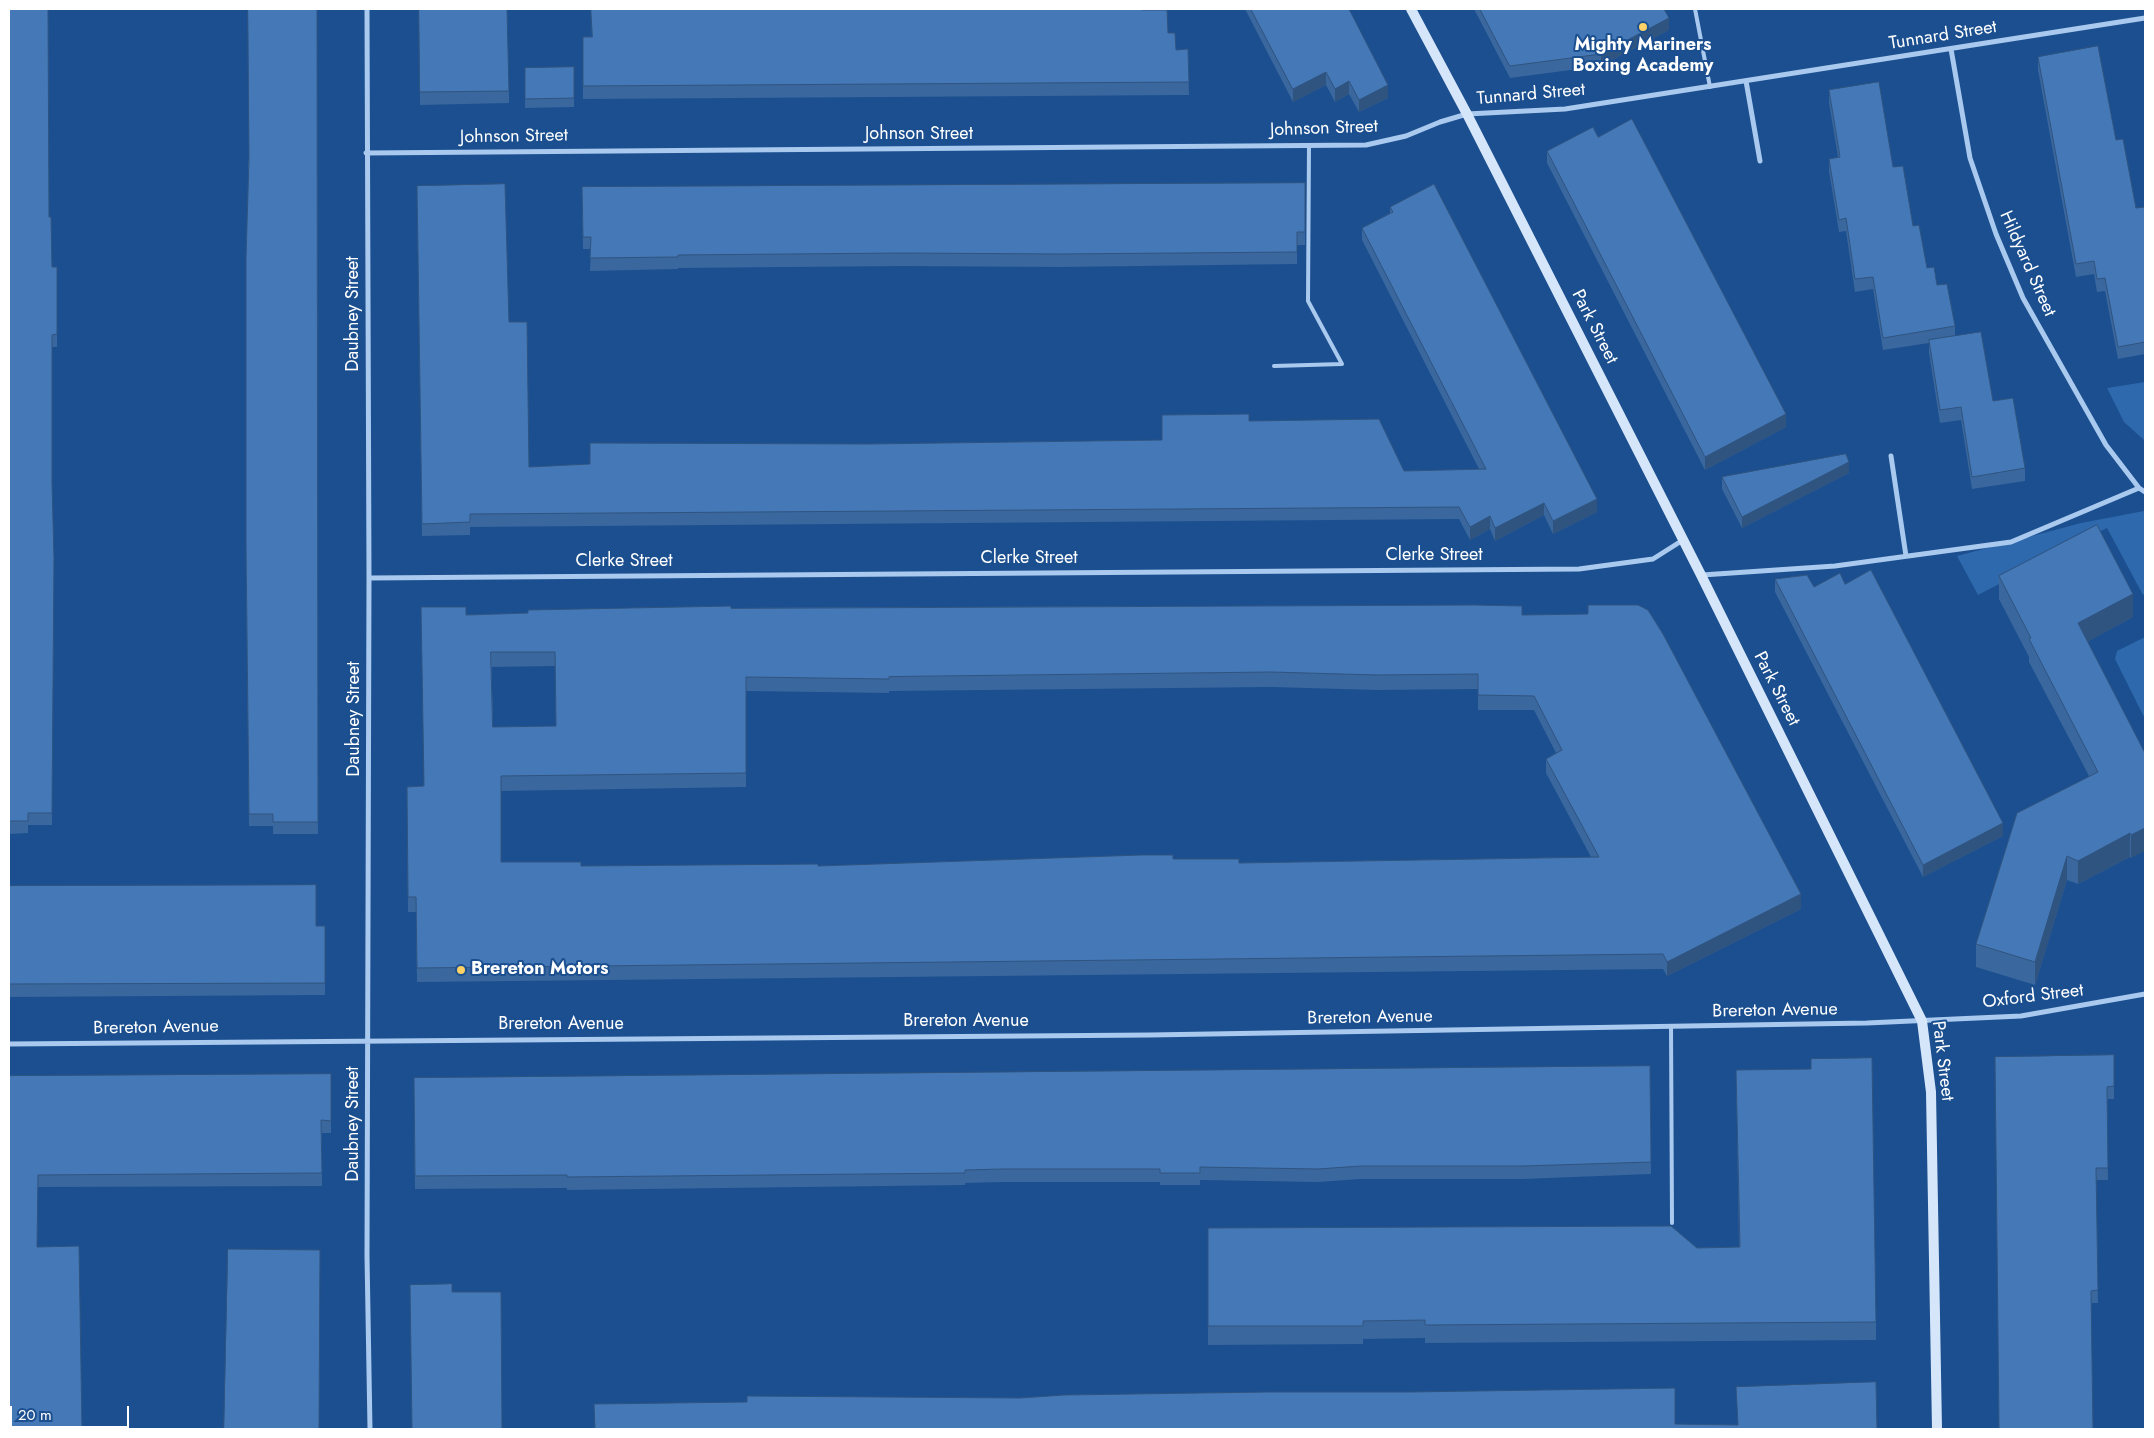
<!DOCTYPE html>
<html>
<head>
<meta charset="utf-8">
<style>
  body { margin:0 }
  #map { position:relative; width:2154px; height:1438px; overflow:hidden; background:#1b4f8f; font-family:Jost,sans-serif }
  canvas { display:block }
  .frame { position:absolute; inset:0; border:10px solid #fff; pointer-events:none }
  .scale { position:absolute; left:10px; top:1406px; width:119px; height:22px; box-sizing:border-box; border:2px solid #fff; border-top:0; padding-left:6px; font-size:15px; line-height:18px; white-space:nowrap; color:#fff; -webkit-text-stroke:4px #1b4f8f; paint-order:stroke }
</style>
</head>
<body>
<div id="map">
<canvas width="2154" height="1438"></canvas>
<div class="frame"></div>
<div class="scale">20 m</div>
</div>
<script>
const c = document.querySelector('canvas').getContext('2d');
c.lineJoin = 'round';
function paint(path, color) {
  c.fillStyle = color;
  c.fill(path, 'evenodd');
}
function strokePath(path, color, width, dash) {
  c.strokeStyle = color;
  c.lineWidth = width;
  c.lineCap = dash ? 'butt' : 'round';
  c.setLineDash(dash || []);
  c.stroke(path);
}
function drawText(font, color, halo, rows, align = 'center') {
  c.font = font + ' Jost,sans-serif';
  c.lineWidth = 4;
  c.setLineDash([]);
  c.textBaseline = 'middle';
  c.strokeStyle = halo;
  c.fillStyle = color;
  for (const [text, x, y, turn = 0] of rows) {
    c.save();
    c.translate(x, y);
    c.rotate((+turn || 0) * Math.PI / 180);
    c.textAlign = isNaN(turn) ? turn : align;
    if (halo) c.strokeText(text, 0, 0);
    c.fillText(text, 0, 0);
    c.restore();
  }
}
const green = new Path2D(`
  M2145 382V441L2124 422 2107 388Z
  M2144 511 2145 594 2143 595 2107 528 1978 595 1957 556 2081 523Z
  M2145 637V719L2115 659 2117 651Z`);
const lane = new Path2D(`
  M1695 9 1710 87
  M1274 366 1342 364 1308 301 1309 145
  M1671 1026 1672 1223`);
const street = new Path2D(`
  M367 9 369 578 367 1256 370 1429
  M1951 49 1970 158 1996 234 2023 298 2106 445 2139 488 2145 492
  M1746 81 1760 161
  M366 153 1366 145 1406 136 1440 122 1467 114 1565 109 2145 18
  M1891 456 1906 556
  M1702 575 1835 566 2011 542 2139 488
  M369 578 1579 569 1653 559 1683 540
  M9 1044 1150 1035 1867 1023 2021 1016 2145 994`);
const secondary = new Path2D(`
  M1411 9 1467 114 1701 575 1922 1021 1931 1092 1937 1429`);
const wall = new Path2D(`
  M9 9 49 217 52 267 57 334V347H52V825H28V833L9 834Z
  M317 9 318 834H273V826H249L246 558 248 162Z
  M419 9 509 91V103L420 105Z
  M1245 9H1349L1388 98 1359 112 1349 94 1335 102 1326 85 1293 102Z
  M1474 9H1664L1669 30 1601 66 1510 78Z
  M1142 10 1168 33 1176 50 1188 49 1189 95 583 99V37Z
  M2038 57 2116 140 2136 208 2145 207V354L2118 359 2105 291 2097 292 2094 274 2076 277 2038 70Z
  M574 67V107L525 108V68Z
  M1829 90 1893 167 1927 268 1937 285 1955 326V336L1993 401 2025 468V481L1972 489 1961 420 1940 423 1929 353V343L1883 350 1873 289 1855 292 1846 231 1839 232 1829 171V159L1838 157 1829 103Z
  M1598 137 1786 427 1705 470 1547 163V151Z
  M1305 183V245H1297V264L1059 267 903 266 678 268V269L590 271 591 249H583L582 187Z
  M417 186 509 322 529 467 590 464 869 444 1162 440 1249 421 1404 471 1479 469 1362 240V228L1390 213V207L1597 512 1553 534 1544 515 1495 541 1490 529 1470 540 1459 519 470 527V535L422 536Z
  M1849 473 1742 528 1722 489V477Z
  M1999 576 2133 617 2087 642 2145 753 2131 858 2130 857 2078 884 2067 880 2035 985 1976 967V944L2089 776 2029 662V657L1999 599Z
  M1775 579 1814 587 1845 584 2003 836 1923 877 1775 592Z
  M731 608 1522 615 1801 909 1667 976 1663 969 417 982 416 912H408L407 787 423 786 466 615ZM555 666 556 726 493 727 491 667ZM1271 687 1377 690 1478 689V710H1534L1556 753 1546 759V773L1591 857 1239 863 1173 859 818 866H581L501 862V791L746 787V691L889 693V691Z
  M9 886 316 926H325V995L9 997Z
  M2114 1055V1099H2107L2108 1180H2096L2098 1303H2091L1999 1429Z
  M1650 1066 1651 1174 1523 1179H1361L1318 1182 1200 1180V1185H1160V1182H1002L965 1183V1185L567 1190V1188L415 1189 414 1078Z
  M1736 1070 1876 1322V1340L1425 1343V1338L1363 1339V1344L1208 1345V1228L1697 1248 1739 1247Z
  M331 1074V1133H322V1186L38 1187 9 1429V1076Z`);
const shadedWall = new Path2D(`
  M1669 18V30L1601 66V54Z
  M1326 72V85L1293 102V89Z
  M1349 81V94L1335 102V89Z
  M1388 85V98L1359 112V100Z
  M1786 414V427L1705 470V457Z
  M1849 462V473L1742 528V517Z
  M1597 499V512L1553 534V521Z
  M1544 503V515L1495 541V528Z
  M1490 516V529L1470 540V527Z
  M2133 594V617L2078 647V623Z
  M2003 823V836L1923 877V865Z
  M2145 828V851L2131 858V835Z
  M2130 833V857L2078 884V861Z
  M2067 856V880L2035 985V962Z
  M1801 894V909L1667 976V962Z`);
const building = new Path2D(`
  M9 9H48L49 217H51L52 267H57V334L52 335V483L54 558 52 813H28V821H9Z
  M248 9H317L318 822H273V814H249L246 545V257L249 159Z
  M419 9H507L509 91 420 92Z
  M591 9H1142V10H1167L1168 33H1175L1176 50 1188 49 1189 82 583 86V37H592Z
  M1251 9H1349L1388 85 1359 100 1349 81 1335 89 1326 72 1293 89Z
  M1480 9H1664L1669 18 1601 54 1510 66Z
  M2098 46 2116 140 2123 139 2136 208 2145 207V342L2118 347 2105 278 2097 279 2094 261 2076 264 2038 57Z
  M574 67V98L525 99V68Z
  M1879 82 1893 167 1903 166 1913 226 1919 225 1927 268 1934 267 1937 285 1947 284 1955 326 1883 338 1873 277 1855 279 1846 218 1839 220 1829 159 1840 157 1829 90Z
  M1632 119 1786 414 1705 457 1547 151 1593 127 1598 137Z
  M1305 183V232H1297V252L1059 254 903 253 678 255V257L590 258 591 237H583L582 187Z
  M505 184 509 322H527L529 467 590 464V443L869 444 1162 440V415L1249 414V421L1379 419 1404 471 1486 469 1362 228 1393 212 1390 207 1434 184 1597 499 1553 521 1544 503 1495 528 1490 516 1470 527 1459 507 470 514V522L422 524 417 186Z
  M1981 332 1993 401 2013 398 2025 468 1972 477 1961 407 1940 410 1929 340Z
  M1846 454 1849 462 1742 517 1722 477Z
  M2097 525 2133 594 2078 623 2145 753V828L2131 835 2130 833 2078 861 2067 856 2035 962 1976 944 2017 813 2098 772 2029 639 2031 638 1999 576Z
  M1871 570 2003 823 1923 865 1775 579 1807 575 1814 587 1840 573 1845 584Z
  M1474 605 1522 606V615L1588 614V605H1638L1648 610 1663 634 1801 894 1667 962 1663 954 417 968 416 897H408L407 787 424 786 421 607H466V615L528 613V610L731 606V608ZM491 652H555L556 726 493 727ZM1271 672 1377 675 1478 674V695L1534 696 1562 750 1546 759 1599 857 1239 863V859H1173V855H1141L818 866V864L581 866V862H501V776L746 773V677L889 679V677Z
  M316 885V926H325V983L9 984V886Z
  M2114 1055V1086L2107 1087 2108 1168H2096L2098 1290 2091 1291 2093 1429H1999L1995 1057Z
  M1872 1058 1876 1322 1425 1325V1320L1363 1321V1326H1208V1228L1671 1226 1697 1248 1740 1247 1736 1070 1811 1069V1059Z
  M1650 1066 1651 1162 1523 1166H1361L1318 1169 1200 1167V1173H1160V1169H1002L965 1170V1173L567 1177V1175L415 1176 414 1078Z
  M331 1074V1121L321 1120 322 1173 38 1175 37 1247 79 1246 82 1429H9V1076Z
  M228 1249 320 1250 319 1429H224Z
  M452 1284V1292H501L502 1429H412L410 1285Z
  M1876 1382 1877 1429H595L594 1404 747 1402V1396L1020 1398 1064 1395 1268 1392H1409L1675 1388V1424L1738 1425 1736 1387Z`);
const markers = [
  [1643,27,5,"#ffd166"],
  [461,970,5,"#ffd166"]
];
const streetNames = [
  ["Tunnard Street",1943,36,-9],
  ["Tunnard Street",1531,95,-5],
  ["Johnson Street",1324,129,-2],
  ["Johnson Street",919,135],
  ["Johnson Street",514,137,-1],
  ["Hildyard Street",2027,264,66],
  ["Daubney Street",354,314,-90],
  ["Park Street",1594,327,63],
  ["Clerke Street",1434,556],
  ["Clerke Street",1029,559],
  ["Clerke Street",624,562],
  ["Park Street",1776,689,63],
  ["Daubney Street",355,719,-90],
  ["Oxford Street",2033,997,-7],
  ["Brereton Avenue",1775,1011,-1],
  ["Brereton Avenue",1370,1018,-1],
  ["Brereton Avenue",966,1022],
  ["Brereton Avenue",561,1025],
  ["Brereton Avenue",156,1028,-1],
  ["Park Street",1942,1061,83],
  ["Daubney Street",354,1124,-90]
];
const poiNames = [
  ["Mighty Mariners",1643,46],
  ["Boxing Academy",1643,67],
  ["Brereton Motors",471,970,"left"]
];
paint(green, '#2e69ad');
strokePath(lane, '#a9c9ee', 4);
strokePath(street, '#a9c9ee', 5);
strokePath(secondary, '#d6e6fa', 10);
paint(wall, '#3a679d');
paint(shadedWall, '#305480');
paint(building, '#4478b7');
strokePath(building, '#305480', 1);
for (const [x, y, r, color] of markers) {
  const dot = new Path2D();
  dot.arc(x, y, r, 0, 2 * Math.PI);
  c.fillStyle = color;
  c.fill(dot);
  strokePath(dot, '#1b4f8f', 2);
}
drawText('18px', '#fff', '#1b4f8f', streetNames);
drawText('bold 18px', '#fff', '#1b4f8f', poiNames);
</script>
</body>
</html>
